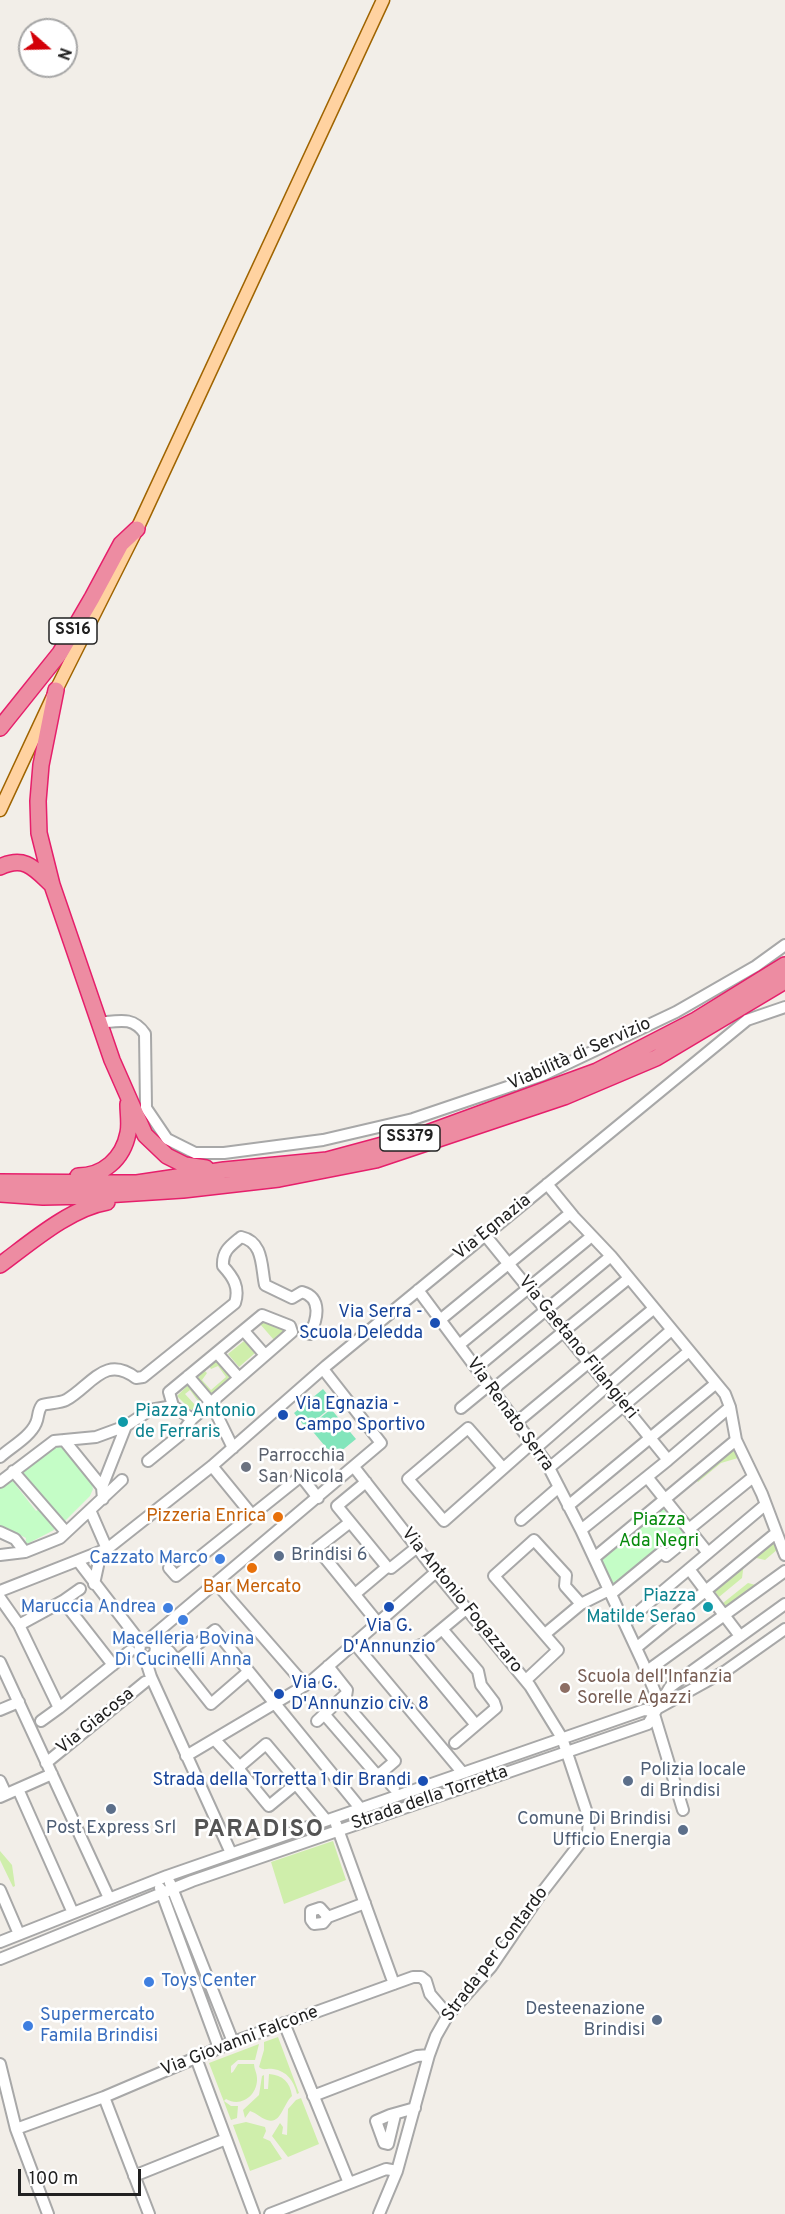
<!DOCTYPE html>
<html>
<head>
<meta charset="utf-8">
<style>
  body { margin:0 }
  #map { position:relative; width:785px; height:2214px; overflow:hidden; background:#f2eee8; font-family:Overpass,sans-serif }
  canvas { display:block }
  .north { position:absolute; left:18px; top:18px; width:60px; height:60px; box-sizing:border-box; background:#fff; border:2px solid #a6a6a6; border-radius:50%; rotate:110deg; font-size:16px; font-weight:700; line-height:24px; text-align:center; color:#212121 }
  .north::after { content:''; display:block; margin:auto; width:21px; height:27px; background:#d30008; clip-path:polygon(50% 0,100% 100%,50% 72%,0 100%) }
  .scale { position:absolute; left:18px; top:2169px; width:123px; height:27px; box-sizing:border-box; border:3px solid #212121; border-top:0; padding-left:8px; font-size:18px; line-height:21px; white-space:nowrap; color:#212121; -webkit-text-stroke:4px #fff; paint-order:stroke }
</style>
</head>
<body>
<div id="map">
<canvas width="785" height="2214"></canvas>
<div class="north">N</div>
<div class="scale">100 m</div>
</div>
<script>
const c = document.querySelector('canvas').getContext('2d');
c.lineJoin = 'round';
function paint(path, color) {
  c.fillStyle = color;
  c.fill(path, 'evenodd');
}
function strokePath(path, color, width, dash) {
  c.strokeStyle = color;
  c.lineWidth = width;
  c.lineCap = dash ? 'butt' : 'round';
  c.setLineDash(dash || []);
  c.stroke(path);
}
function drawText(font, color, halo, rows, align = 'center') {
  c.font = font + ' Overpass,sans-serif';
  c.lineWidth = 5;
  c.setLineDash([]);
  c.textBaseline = 'middle';
  c.strokeStyle = halo;
  c.fillStyle = color;
  for (const [text, x, y, turn = 0] of rows) {
    c.save();
    c.translate(x, y);
    c.rotate((+turn || 0) * Math.PI / 180);
    c.textAlign = isNaN(turn) ? turn : align;
    if (halo) c.strokeText(text, 0, 0);
    c.fillText(text, 0, 0);
    c.restore();
  }
}
const grass = new Path2D(`
  M265 1321 283 1327 285 1331 274 1340 260 1324Z
  M244 1341 255 1353 239 1367 228 1354Z
  M216 1361H218L231 1377 210 1395 197 1379 204 1370 207 1373 202 1380 211 1390 226 1377 218 1366 211 1369 209 1366Z
  M189 1384 203 1401 200 1404 190 1390 185 1394 197 1407 191 1410 177 1396Z
  M733 1447 738 1458 721 1463 698 1482 695 1479Z
  M774 1538 778 1549 765 1560 752 1557Z
  M744 1563 742 1578 719 1597 713 1589Z
  M748 1583 760 1586 728 1609 723 1603Z
  M333 1841 346 1880 284 1904 271 1862Z
  M0 1851 12 1865 15 1886 13 1887 0 1860Z
  M278 2037 299 2093 297 2094C294 2081 287 2071 273 2069 266 2068 264 2071 259 2067L264 2050V2042Z
  M259 2044 255 2060H238L231 2066V2073L233 2072 238 2064H254C254 2069 257 2073 257 2078 258 2095 241 2108 226 2099L224 2101 231 2106H238L237 2118 231 2120 209 2063Z
  M269 2074C283 2075 290 2082 292 2096 283 2104 281 2125 267 2120 260 2118 257 2113 250 2111L245 2118 243 2110 259 2095 262 2076 264 2075V2089H268Z
  M301 2098 319 2144 288 2157 272 2136 280 2123 283 2127 282 2134 287 2135 288 2109 296 2100Z
  M246 2122 265 2127 266 2131 263 2138 270 2141 282 2159 250 2171 233 2125Z`);
const park = new Path2D(`
  M56 1446 64 1447 91 1481 93 1489 90 1496 64 1522 61 1523 21 1472Z
  M11 1479 36 1511 39 1509 55 1527 54 1530 25 1545 26 1538 0 1525V1486Z
  M661 1506 686 1536 613 1590 599 1557Z`);
const pitch = new Path2D(`
  M323 1389 335 1404 306 1428 294 1413Z
  M331 1409 356 1439 334 1457 309 1427Z`);
const minor = new Path2D(`
  M99 1023C119 1021 133 1016 145 1034L146 1108 167 1139 195 1153H224L323 1140 413 1119 543 1075 676 1012 756 966 785 945
  M547 1184 574 1217 611 1256 725 1394 730 1407 736 1440 762 1494 785 1555
  M485 1235 668 1460
  M418 1290 546 1462 581 1530 643 1663 657 1697 655 1705
  M262 1315 290 1326 292 1332 192 1419 173 1406 169 1392Z
  M440 1320 568 1215
  M244 1331 265 1355
  M459 1345 587 1240
  M217 1353 239 1378
  M476 1368 611 1256
  M188 1376 211 1403 233 1448
  M492 1390 629 1278
  M461 1408 489 1385
  M517 1422 652 1310
  M64 1440 102 1487
  M536 1448 668 1333
  M0 1457C11 1447 30 1437 36 1423 39 1417 37 1412 42 1405 50 1403 60 1403 66 1400 91 1386 105 1354 136 1378L143 1377 235 1303C240 1287 233 1277 223 1266 222 1251 230 1246 241 1237 264 1242 261 1267 265 1285L292 1298 302 1292C323 1298 317 1320 310 1334
  M148 1461 180 1435 192 1419
  M212 1466 252 1515
  M354 1467 436 1572 530 1686 562 1738 589 1819 588 1833 540 1895 491 1967 448 2015 436 2036 429 2055 397 2171 379 2214
  M503 1468 468 1428 408 1479 444 1521 532 1443
  M549 1468 688 1352
  M13 1471 66 1532
  M647 1477 708 1553
  M0 1482 54 1441 96 1437 126 1426
  M103 1499 102 1487 126 1426 150 1410 173 1406
  M568 1506 714 1385
  M90 1510 107 1549
  M521 1520 559 1487
  M349 1523 317 1548 378 1623
  M689 1529 753 1477
  M581 1530 668 1460 730 1407
  M0 1532 15 1539 25 1552
  M0 1555 25 1552 60 1538 122 1480
  M594 1558 736 1440
  M78 1561 135 1635 140 1645
  M387 1567 391 1568 416 1548
  M169 1568 176 1576 301 1476 318 1498
  M689 1569 740 1636
  M216 1583 305 1685
  M94 1584 101 1552
  M0 1591 107 1549 212 1466 326 1366 747 1020 785 1007
  M355 1594 387 1567 337 1506 366 1482
  M611 1594 662 1552 666 1556 693 1534
  M0 1598 19 1625 59 1708
  M63 1601 113 1665
  M581 1604 609 1590
  M466 1609 424 1644 412 1648 476 1725
  M625 1623 765 1505
  M19 1625 63 1601 80 1589
  M442 1629 478 1671 481 1685 494 1702 496 1708 455 1743
  M148 1640 381 1443 323 1369
  M142 1642 152 1641 156 1647 155 1654 149 1658H145
  M354 1643 462 1772
  M140 1645 139 1653 145 1658 151 1677 231 1853
  M156 1647 169 1651 177 1661
  M636 1648 776 1533
  M0 1662 109 1898
  M328 1666 347 1690 345 1703 395 1761 381 1773 394 1788
  M647 1671 785 1571
  M248 1672 211 1704 177 1661 215 1630 360 1808
  M526 1680 558 1650 494 1576 534 1540 566 1575 565 1586 581 1604 545 1634
  M0 1710 19 1702
  M653 1711 683 1810
  M324 1714 376 1774 381 1773
  M41 1721 59 1708 130 1651
  M317 1721 346 1694
  M215 1740 238 1765 241 1772 269 1806 298 1782 266 1744 239 1767
  M186 1756 309 1683 436 1572
  M46 1763 145 1682
  M0 1781 6 1794
  M296 1784 326 1820
  M18 1789 73 1913
  M0 1797 52 1774
  M336 1824 394 1984
  M170 1883 233 2042
  M160 1888 219 2048
  M0 1890 19 1934
  M328 1917 320 1908 311 1911V1920L314 1924 323 1923 328 1917 365 1903
  M0 1942 167 1876 644 1710 653 1711 727 1670 785 1629
  M0 1959 192 1881 648 1724 670 1687 785 1604
  M284 2023 349 2183
  M196 2058 254 2214
  M0 2064 16 2129 48 2214
  M313 2096 417 2056 429 2055
  M104 2097 149 2214
  M395 2115 388 2144 384 2143 376 2121 390 2115 415 2108
  M16 2129 104 2097 233 2042 413 1977H421L426 1981 430 1994 448 2015
  M134 2176 226 2139
  M270 2214 386 2169 397 2171`);
const major = new Path2D(`
  M0 810 56 690 137 529 383 0`);
const highway = new Path2D(`
  M56 690 41 765 38 801 39 833 52 885 112 1060 145 1135 167 1156 185 1165 206 1168
  M0 728 60 653 92 598 121 544 137 529
  M0 867C25 855 35 869 52 885
  M78 1176C103 1176 123 1159 128 1133 130 1124 128 1114 128 1104
  M0 1182 137 1183 224 1170 327 1160 427 1133 597 1071 696 1020 785 965
  M0 1194 43 1197 89 1196 183 1190 279 1179 376 1160 564 1097 656 1058 785 981
  M0 1265C30 1243 70 1208 107 1202`);
const markers = [
  [435,1323,6,"#1a4fb4"],
  [283,1415,6,"#1a4fb4"],
  [123,1422,6,"#0f9aa8"],
  [246,1467,6,"#6b7280"],
  [278,1517,6,"#e8710a"],
  [279,1556,6,"#5c6f8a"],
  [220,1559,6,"#3f7fe0"],
  [252,1568,6,"#e8710a"],
  [389,1607,6,"#1a4fb4"],
  [708,1607,6,"#0f9aa8"],
  [168,1608,6,"#3f7fe0"],
  [183,1620,6,"#3f7fe0"],
  [565,1688,6,"#8d6e63"],
  [279,1694,6,"#1a4fb4"],
  [423,1781,6,"#1a4fb4"],
  [628,1781,6,"#5c6f8a"],
  [111,1809,6,"#5c6f8a"],
  [683,1830,6,"#5c6f8a"],
  [149,1982,6,"#3f7fe0"],
  [657,2020,6,"#5c6f8a"],
  [28,2026,6,"#3f7fe0"]
];
const shields = [
  [73,631,48],
  [410,1138,60]
];
const shieldNames = [
  ["SS16",73,631],
  ["SS379",410,1138]
];
const streetNames = [
  ["Viabilità di Servizio",580,1055,-24],
  ["Via Egnazia",493,1228,-39],
  ["Via Gaetano Filangieri",577,1348,51],
  ["Via Renato Serra",509,1415,54],
  ["Via Antonio Fogazzaro",461,1601,51],
  ["Via Giacosa",96,1722,-39],
  ["Strada della Torretta",430,1799,-19],
  ["Strada per Contardo",496,1955,-53],
  ["Via Giovanni Falcone",240,2042,-21]
];
const transitNames = [
  ["Via Serra -",423,1313],
  ["Scuola Deledda",423,1334],
  ["Via Egnazia -",295,1405,"left"],
  ["Campo Sportivo",295,1426,"left"],
  ["Via G.",389,1627,"center"],
  ["D'Annunzio",389,1648,"center"],
  ["Via G.",291,1684,"left"],
  ["D'Annunzio civ. 8",291,1705,"left"],
  ["Strada della Torretta 1 dir Brandi",411,1781]
];
const cultureNames = [
  ["Piazza Antonio",135,1412],
  ["de Ferraris",135,1433],
  ["Piazza",696,1597,"right"],
  ["Matilde Serao",696,1618,"right"]
];
const worshipNames = [
  ["Parrocchia",258,1457],
  ["San Nicola",258,1478]
];
const foodNames = [
  ["Pizzeria Enrica",266,1517],
  ["Bar Mercato",252,1588,"center"]
];
const parkNames = [
  ["Piazza",659,1521],
  ["Ada Negri",659,1542]
];
const serviceNames = [
  ["Brindisi 6",291,1556],
  ["Polizia locale",640,1771],
  ["di Brindisi",640,1792],
  ["Comune Di Brindisi",671,1820,"right"],
  ["Ufficio Energia",671,1841,"right"],
  ["Post Express Srl",111,1829,"center"],
  ["Desteenazione",645,2010,"right"],
  ["Brindisi",645,2031,"right"]
];
const shopNames = [
  ["Cazzato Marco",208,1559],
  ["Maruccia Andrea",156,1608],
  ["Macelleria Bovina",183,1640,"center"],
  ["Di Cucinelli Anna",183,1661,"center"],
  ["Toys Center",161,1982,"left"],
  ["Supermercato",40,2016,"left"],
  ["Famila Brindisi",40,2037,"left"]
];
const educationNames = [
  ["Scuola dell'Infanzia",577,1678],
  ["Sorelle Agazzi",577,1699]
];
const districtNames = [
  ["PARADISO",259,1831]
];
paint(grass, '#cfeeab');
paint(park, '#c4fdc6');
paint(pitch, '#82e5bb');
strokePath(minor, '#a8a8a8', 14);
strokePath(major, '#9f6400', 15);
strokePath(highway, '#e61f6b', 18);
strokePath(minor, '#fff', 10);
strokePath(major, '#ffd2a0', 12);
strokePath(highway, '#ed8ca2', 15);
for (const [x, y, r, color] of markers) {
  const dot = new Path2D();
  dot.arc(x, y, r, 0, 2 * Math.PI);
  c.fillStyle = color;
  c.fill(dot);
  strokePath(dot, '#fff', 2);
}
for (const [x, y, w] of shields) {
  const box = new Path2D();
  box.roundRect(x - w / 2, y - 13, w, 26, 4.5);
  c.fillStyle = '#fff';
  c.fill(box);
  strokePath(box, '#212121', 1.5);
}
drawText('bold 16px', '#212121', null, shieldNames);
drawText('18px', '#212121', '#fff', streetNames);
drawText('18px', '#164399', '#fff', transitNames, 'right');
drawText('18px', '#0d838f', '#fff', cultureNames, 'left');
drawText('18px', '#5b616d', '#fff', worshipNames, 'left');
drawText('18px', '#c56008', '#fff', foodNames, 'right');
drawText('18px', '#058a0b', '#fff', parkNames);
drawText('18px', '#4e5e75', '#fff', serviceNames, 'left');
drawText('18px', '#366cbe', '#fff', shopNames, 'right');
drawText('18px', '#785e54', '#fff', educationNames, 'left');
c.letterSpacing = '1.5px';
drawText('bold 24px', '#545454', '#fff', districtNames);
c.letterSpacing = '0px';
</script>
</body>
</html>
